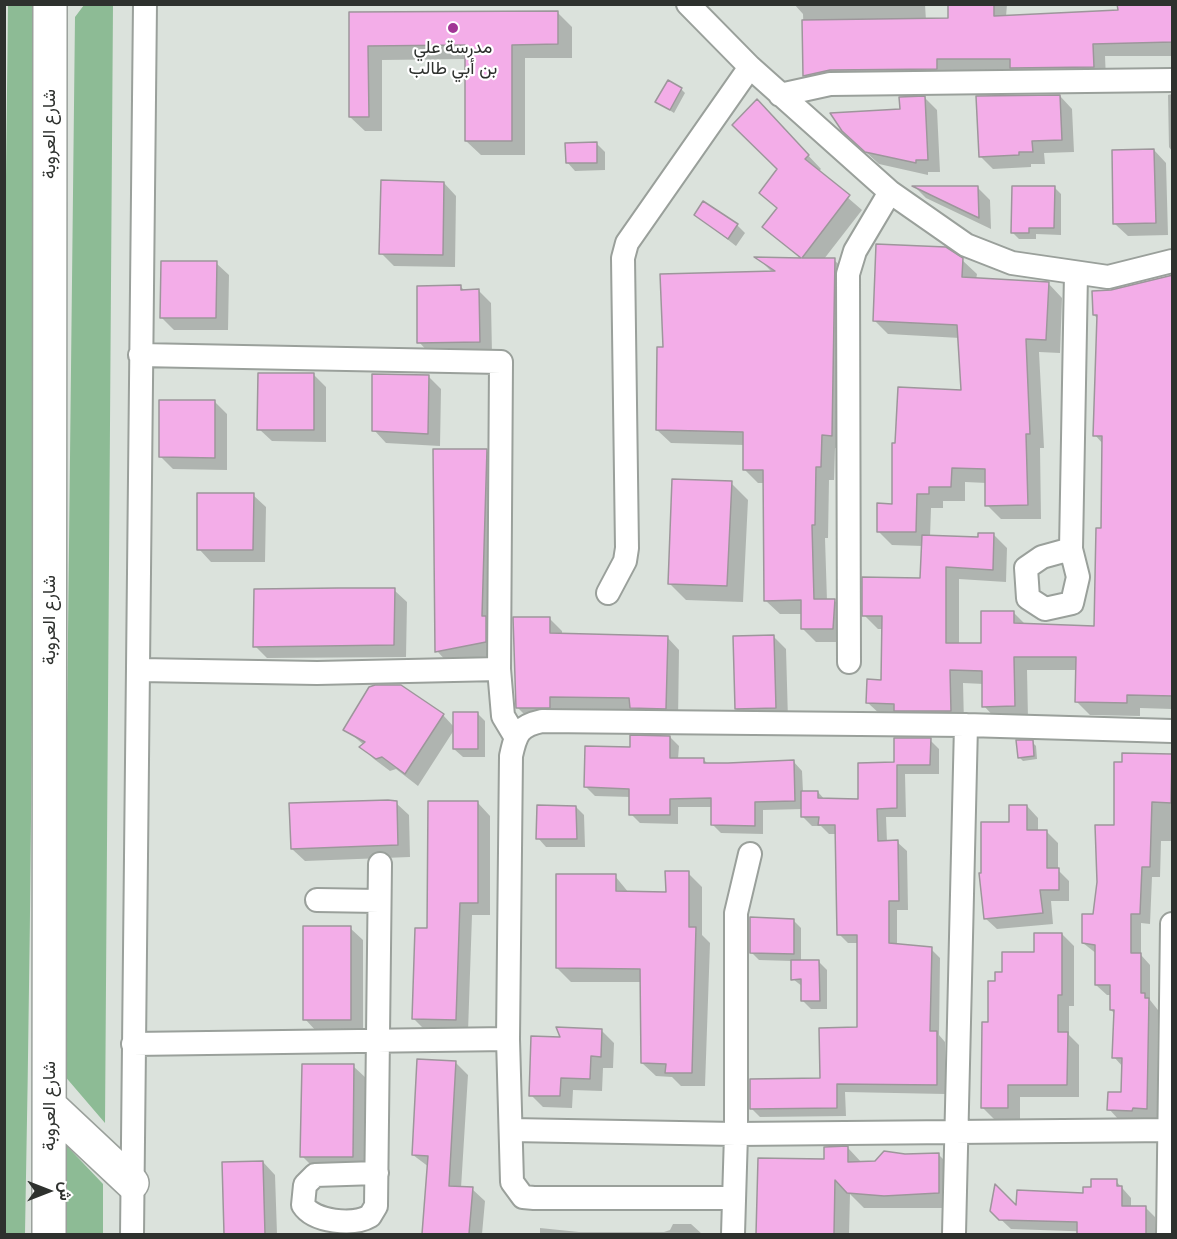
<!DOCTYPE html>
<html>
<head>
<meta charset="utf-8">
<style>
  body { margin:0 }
  #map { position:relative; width:1177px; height:1239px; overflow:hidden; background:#dbe2dc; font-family:"Noto Sans",Vazirmatn,sans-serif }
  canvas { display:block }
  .frame { position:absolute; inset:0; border:6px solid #2e312e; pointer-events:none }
  .north { position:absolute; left:18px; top:1161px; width:60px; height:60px; -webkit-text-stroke:4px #fff; paint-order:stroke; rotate:90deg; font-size:16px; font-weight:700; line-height:24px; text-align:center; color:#2e312e }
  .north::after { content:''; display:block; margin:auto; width:21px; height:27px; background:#2e312e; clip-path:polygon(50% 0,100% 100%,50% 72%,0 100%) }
</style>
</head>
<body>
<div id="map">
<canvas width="1177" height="1239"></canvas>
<div class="frame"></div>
<div class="north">ش</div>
</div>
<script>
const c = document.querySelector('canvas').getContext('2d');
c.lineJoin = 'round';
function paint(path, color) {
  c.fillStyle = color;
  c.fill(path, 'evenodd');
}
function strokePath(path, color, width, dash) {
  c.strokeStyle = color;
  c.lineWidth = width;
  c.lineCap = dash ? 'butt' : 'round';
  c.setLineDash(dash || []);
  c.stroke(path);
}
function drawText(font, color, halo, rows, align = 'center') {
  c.font = font + ' "Noto Sans",Vazirmatn,sans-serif';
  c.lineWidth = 4.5;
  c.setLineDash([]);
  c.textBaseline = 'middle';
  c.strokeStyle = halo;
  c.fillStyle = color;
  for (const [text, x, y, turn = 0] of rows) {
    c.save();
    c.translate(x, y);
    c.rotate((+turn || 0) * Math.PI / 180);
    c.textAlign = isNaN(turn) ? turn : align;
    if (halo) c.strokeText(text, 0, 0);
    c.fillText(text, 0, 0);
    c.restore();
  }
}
const green = new Path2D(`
  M32 4C35 415 33 824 25 1234H5L4 348 8 5Z
  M113 4 105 1123 63 1074 75 17 84 5Z
  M65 1144 103 1184V1234H64Z`);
const shadow = new Path2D(`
  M794 4H925L926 21 949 20 950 4H1007L1006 17 1119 11 1172 4V56H1105L1106 80 1016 72 949 71 950 82 818 88 805 75 803 14Z
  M557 12 572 27V58H525V155H481L466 141V59L382 60V131H365L350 117V14Z
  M681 89 685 93 674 113 657 102Z
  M1172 94V151L1169 147 1168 95Z
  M1060 96 1072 109 1074 152 1044 153 1045 164H1031V167L993 169 981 157Z
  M925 98 937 110 940 172H928V175L879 164 857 144 901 110Z
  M770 115 821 169 818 172 862 210 824 259 834 260 848 273 845 449 835 448 834 480H829L828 538H825L827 601H835L848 614 846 642H816L802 628 803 614H780L766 601 765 483H758L744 469 745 445 671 443 657 430 665 348 772 272 758 258 801 259 764 226 778 209 761 193 779 169Z
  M597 144 605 152V170L575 171 567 162Z
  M1154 150 1166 163 1168 235 1128 236 1115 224Z
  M444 183 456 196 455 267 394 266 381 253Z
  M915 187H977L990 200 991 229 926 198Z
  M1054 187 1061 194V235L1036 234V239H1019L1012 232Z
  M696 215 737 225 745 233 736 246Z
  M962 260 977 274 976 280 1048 283 1062 298 1060 353 1039 352 1044 448H1040L1041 519H1001L987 505V483L965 482V501H943V508H931L930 537 979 538 993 534 1007 548 1006 582 959 579V644H983L1013 612 1026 625 1095 628 1103 529V444L1095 435 1098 319 1094 315 1111 292 1172 276V709L1140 708V716L1090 715 1077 702V670H1027L1028 719 997 720 984 706V684L963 683 964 724 882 716 868 703 883 681V629H878L864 615 922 579 923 546 892 545 878 531 962 392 960 338 888 334 874 320Z
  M216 263 229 275 228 330H174L161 317Z
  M461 287 465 291H479L491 303 492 354 431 355 419 342Z
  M313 374 326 387V442L272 441 259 429Z
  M428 376 441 389 440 446 386 443 374 430Z
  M215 402 227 414V470L173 469 160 456Z
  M486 450 499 463 498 655 449 664 437 651Z
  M731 483 748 500 743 602 686 600 669 583Z
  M253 495 266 507 265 562H211L199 549Z
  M394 590 407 602 406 657 267 658 255 646Z
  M550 619 562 631V635L667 637 679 650 678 721 636 712 562 709V720H530L517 707Z
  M773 636 786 649 788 720 749 721 736 709Z
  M400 686 443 715 454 727 477 713 485 721V757H463L454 749V730L418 786 396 769 390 771 374 759 362 747 364 745 345 729Z
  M670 737 679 746 678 759H703L708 764 793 761 802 771 803 792H818L825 800 860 801 895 764 930 740 939 749V774H905L906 817H886L887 842H897L907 851 908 910H897V945L931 949 940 958 939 1035 945 1042V1094L845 1092 846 1116 760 1117 751 1108 822 1079 858 1028 859 943H848L839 934 836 834H829L821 826H812L803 817V809L763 810V834L721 833 712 824V807H678V824L640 823 631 814V797L595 796 586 787 631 749Z
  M1032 742 1036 746 1037 759 1023 761 1019 757Z
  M1171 755 1172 841H1161L1160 877H1152L1150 924 1141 923V955L1150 965V1000L1158 1010 1157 1119 1119 1120 1109 1109 1122 1093 1123 1067 1114 1057 1115 1014 1111 1010V995H1107L1096 985 1097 954 1083 943 1094 916 1115 826Z
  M396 803 409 815 410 857 305 861 292 849Z
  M478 803 490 816V915H472L468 1032 426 1031 413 1018 429 929Z
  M1027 806 1038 818V832H1047L1058 843V870L1069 881V901H1051L1053 924 997 929 985 918 1010 824Z
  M576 807 584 815 585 847H546L538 838Z
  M688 873 702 887V935L710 943 705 1086H681L672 1077 656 1076 642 1063V982H571L557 968 615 876 629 893H667Z
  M793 920 801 928V962H819L827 970V1009H811L803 1001V987L793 979 792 961 759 960 751 952Z
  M350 928 363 940V1032H317L305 1019Z
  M1062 934 1074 946V1006H1069V1035L1079 1045V1097H1020V1120H995L982 1107 997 982 1004 973Z
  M601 1030 614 1043 613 1068H603L602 1091 573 1090 572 1108 543 1107 531 1095 562 1038Z
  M455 1062 468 1075 461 1188 472 1189 485 1201 482 1234H423L429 1167 413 1155Z
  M353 1066 366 1078 365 1169H315L302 1156Z
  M848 1148 862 1163 938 1154 954 1170V1208H864L850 1194 849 1234 757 1233Z
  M263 1162 275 1175 277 1234H225L223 1163Z
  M1116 1181 1131 1198V1207H1145L1155 1217 1156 1234 1011 1229 992 1211 1017 1209 1085 1194Z
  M673 1224H691L702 1234H540V1228L579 1232H664L670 1230Z`);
const building = new Path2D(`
  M948 4H994V16L1118 10 1117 4H1173V42L1093 44 1094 67 1010 68V59H937V69L830 70 803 76 802 20 948 18Z
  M558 11V44L512 45V141H465V45L368 46 369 117H349V12Z
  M668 80 682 88 670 110 655 102Z
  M1060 95 1062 140 1032 141 1033 152H1019V155L979 157 976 96Z
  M925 96 928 160H916V163L865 152 842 131 830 113 900 109 899 97Z
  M757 99 809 155 805 159 850 195 802 258H835L832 436 822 435 821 467H816L815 525H812L814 599H835L833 629H801V600L764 601 763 470H743V432L656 430 657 347H663L660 274 775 271 754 257 801 258 762 227 777 208 759 193 777 169 732 125Z
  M597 142V163H566L565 143Z
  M1154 149 1156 223 1113 224 1112 150Z
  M381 180 444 182 443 255 379 254Z
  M912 186H978L979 218 966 212Z
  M1012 186H1055L1054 228H1029V233H1011Z
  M703 201 738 224 728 239 694 215Z
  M876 244 946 247 963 258 962 277 1049 282 1046 340 1026 339 1030 434H1026L1028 505 985 506V469L952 468 951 487H929V494H917L916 532H877V503L892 504V443H895L898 387 961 390 957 325 873 321Z
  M161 261H217L216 318H160Z
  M1173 275V696L1127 695V703L1075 702 1076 657H1014L1015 706 982 707V671L950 670 951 711H894V704L866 703 867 679 881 680 882 616H862V577L920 578 922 535 978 537V533H994L993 570 946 567V643H981V611H1014V623L1094 626 1096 528H1101L1102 436H1093L1097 315H1093L1092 291 1111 290Z
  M461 285V290L479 289 480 342 417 343V286Z
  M258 373H314V430H257Z
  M372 374 429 375 428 434 372 431Z
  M159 400H215V458L159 457Z
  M433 449H487L482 616H486V642L435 652Z
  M672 479 732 481 727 586 668 584Z
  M197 493H254L253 550H197Z
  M338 588H395L394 645 253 647 254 589Z
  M513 617H550V633L668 636 666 709 630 708 629 698 550 697V708H516Z
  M774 635 776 708 735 709 733 636Z
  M375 685H401L444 714 405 774 382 757 376 759 359 747 365 742 343 730 369 687Z
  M453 712H478V749H453Z
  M630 735 670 736V758H704V763H728L794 760 795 801 755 802V826L711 825V798L670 799V815H629V789L584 787 585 746 630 747Z
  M894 738H931L930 765H897V808L877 809 878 841 898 840 899 901H889V943L932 947 930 1031H937V1085L837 1084V1108L750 1109V1079L820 1078 819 1028 857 1027V935H837L835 825H818L819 817H801V791H818V798L858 799V763L894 762Z
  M1016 740H1033L1034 756 1018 758Z
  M1122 753 1172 754 1171 803 1152 802 1150 867H1142L1140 914H1131V953H1141V993H1145V998H1149L1147 1109 1133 1108 1132 1111 1107 1110 1108 1092H1121L1122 1058H1112L1114 1010H1110V985H1095V945L1082 943V914H1093L1097 882 1095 825H1114V762H1122Z
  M388 800 397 801 398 845 291 849 289 803Z
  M428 801H478V903H460L456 1020 412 1019 415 928H427Z
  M537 805 576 806 577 839H536Z
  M1009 805H1027V830H1047V868H1059V890H1040L1043 913 984 919 979 873H981V822H1009Z
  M665 871H689V927H696L692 1073H665L666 1064 641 1063 640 969 556 968V874H616V891L666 892Z
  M750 917 794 919V954L750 953Z
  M303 926H351V1020H303Z
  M1034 933H1062V995H1058V1032H1068L1067 1085H1008V1108H981L982 1022H988V981H995V972H1002V952H1034Z
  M791 960H819L820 1001H801V979L791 980Z
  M556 1027 602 1029 601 1057 591 1056 590 1079 561 1078 560 1096H529L531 1036 560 1037Z
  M417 1059 456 1061 449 1186 473 1187 469 1234H422L428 1156 412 1155Z
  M302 1064H354L353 1157H300Z
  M848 1146V1162L875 1161 884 1151 905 1154 939 1153V1193L884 1196 847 1193 835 1180 834 1234H756L758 1158 824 1159V1147Z
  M263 1161 265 1234H224L222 1162Z
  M1091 1179H1117V1186H1122V1206H1146V1234H1077V1222L999 1220 990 1211 995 1184 1016 1205 1017 1190 1083 1193V1187H1091Z`);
const minor = new Path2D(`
  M688 4 750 67 890 192 966 245 1012 263 1108 277 1172 261
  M780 95 830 84 1172 80
  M140 355 501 362 499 669
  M1071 549 1042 557 1026 568 1028 598 1045 609 1072 603 1078 577 1071 549 1076 273
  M608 593 625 561 627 548 623 258 627 243 750 67
  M849 662 848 274 855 251 890 192
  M140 670 317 673 499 669 503 716 515 736
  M317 900 379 901
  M133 1044 508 1039
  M511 1130 736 1134 1172 1130
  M377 1173 315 1175 305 1185 303 1205C314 1222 353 1226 370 1216L376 1206 380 864
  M734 1198H534L523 1197 512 1182 508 1039 511 756C516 733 519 726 542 721L966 725 1172 731
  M132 1234 145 4
  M733 1234 736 1134V913L750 854
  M954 1234 966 725
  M1168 1234 1172 924`);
const trunk = new Path2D(`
  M51 1107 132 1183
  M49 1234 50 4`);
const markers = [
  [453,28,6,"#a13595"]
];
const poiNames = [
  ["مدرسة علي",453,48],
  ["بن أبي طالب",453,69]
];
const streetNames = [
  ["شارع العروبة",50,134,-90],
  ["شارع العروبة",50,620,-90],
  ["شارع العروبة",50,1106,-90]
];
paint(green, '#8dbb95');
paint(shadow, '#0003');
paint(building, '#f3ade8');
strokePath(building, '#9d969b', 1.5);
strokePath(minor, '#9aa09b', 26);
strokePath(trunk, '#9aa09b', 36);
strokePath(minor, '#fff', 22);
strokePath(trunk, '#fff', 33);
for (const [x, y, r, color] of markers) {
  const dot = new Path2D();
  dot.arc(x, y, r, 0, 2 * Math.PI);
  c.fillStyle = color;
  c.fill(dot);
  strokePath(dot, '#fff', 2);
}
drawText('18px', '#2e312e', '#fff', poiNames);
drawText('18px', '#2e312e', '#fff', streetNames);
</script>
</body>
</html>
